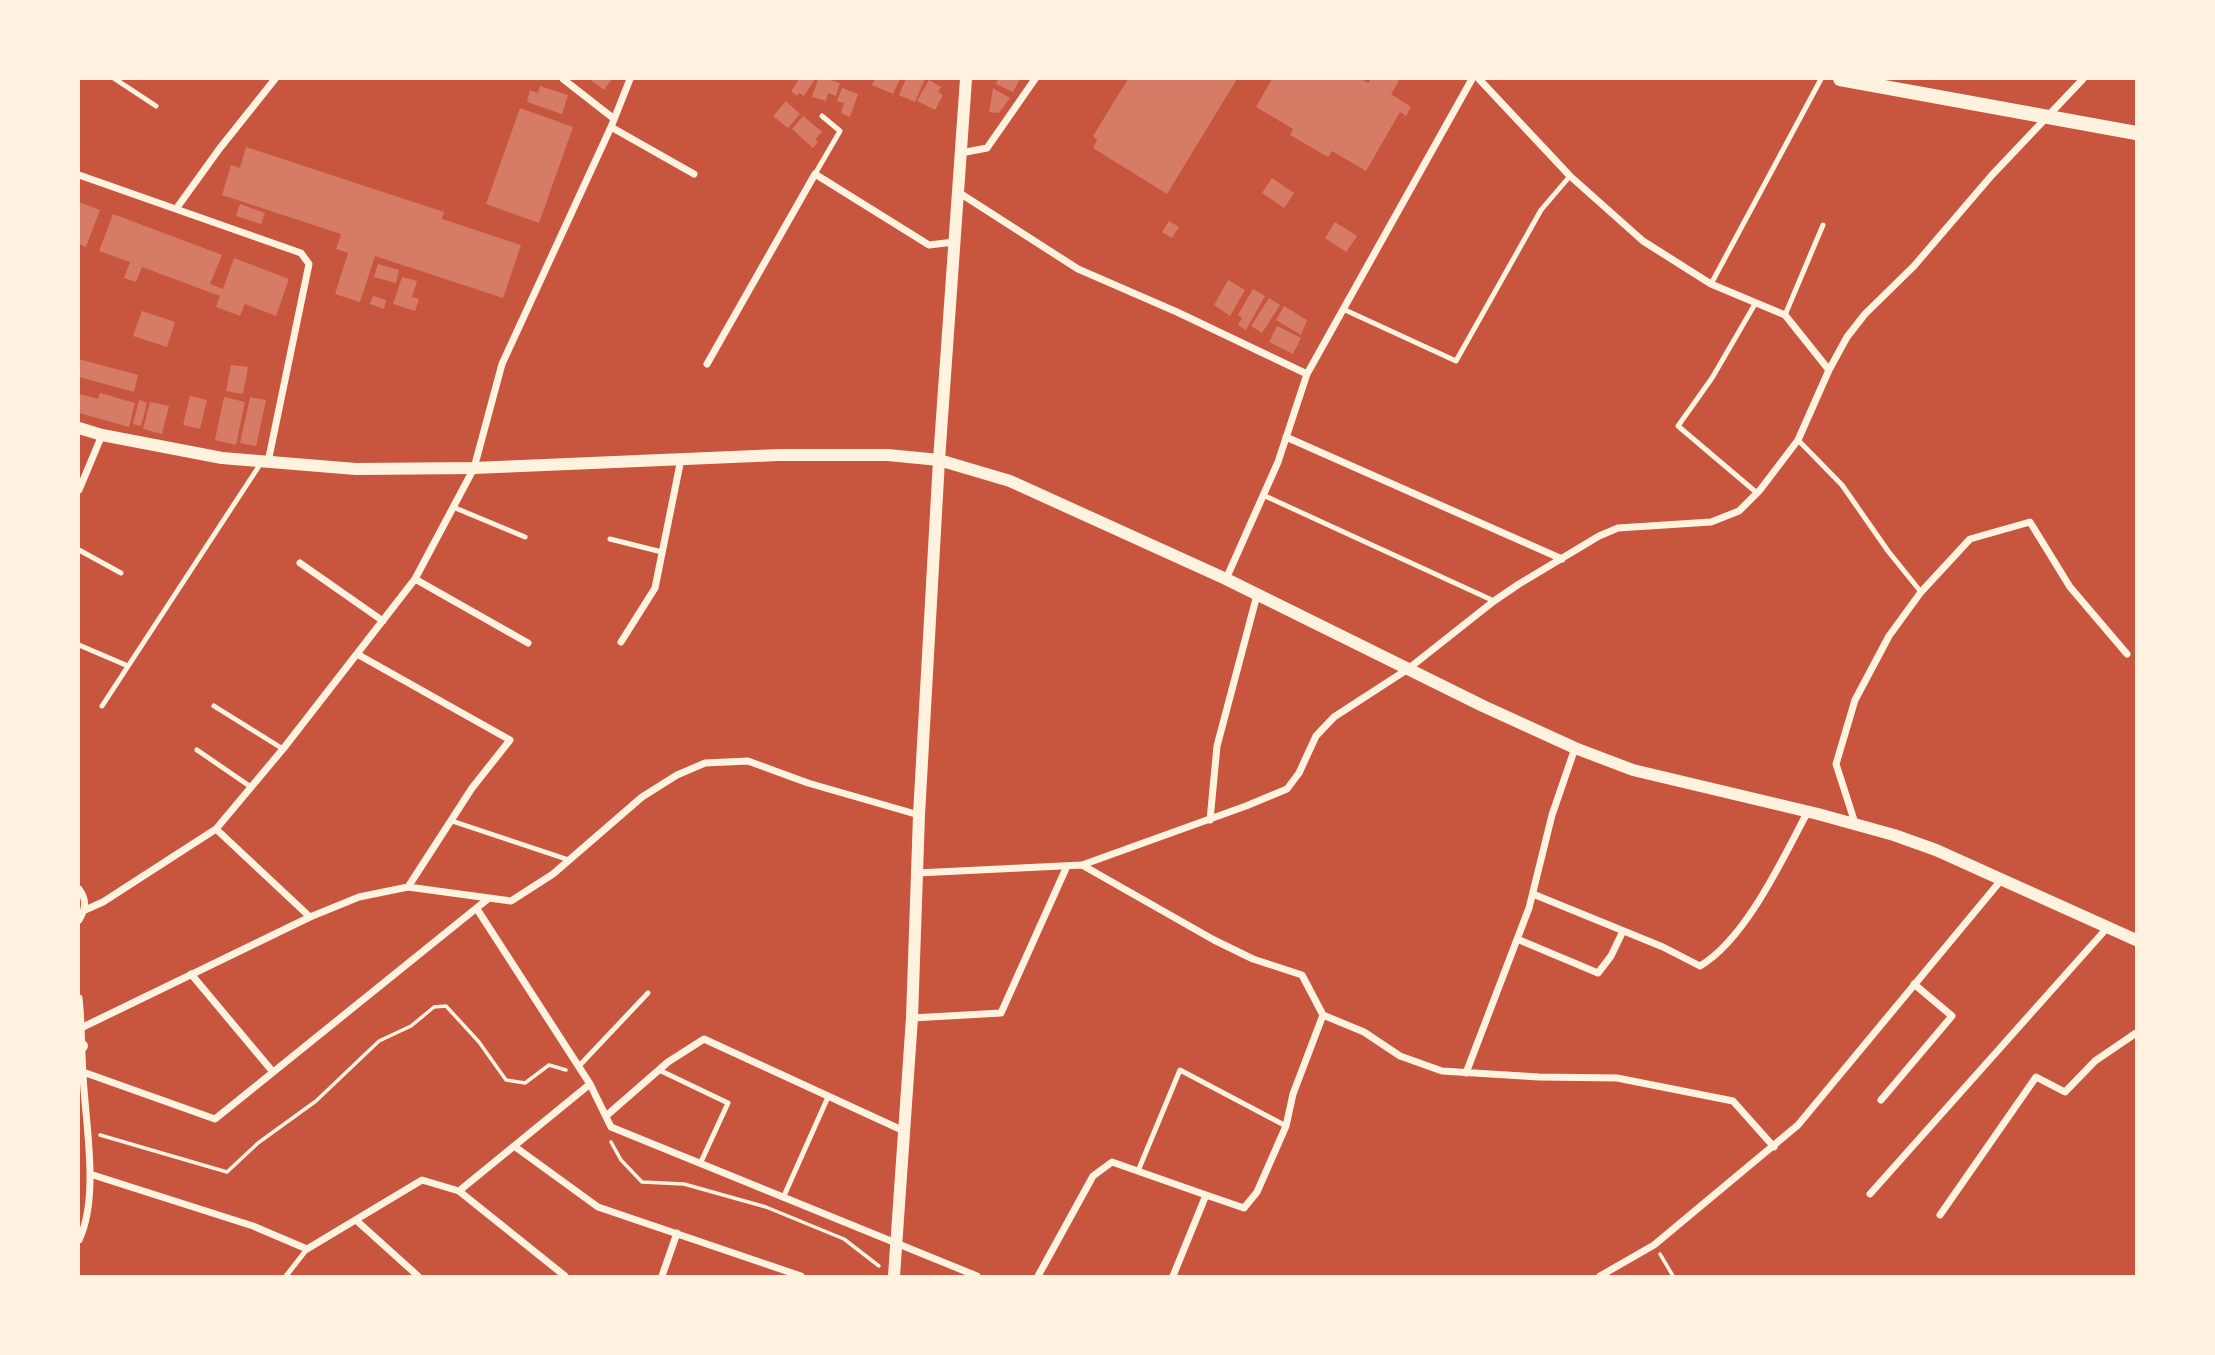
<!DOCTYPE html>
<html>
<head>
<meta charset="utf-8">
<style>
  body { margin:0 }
  #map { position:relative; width:2215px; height:1355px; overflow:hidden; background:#c8553d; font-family:"Fira Sans",sans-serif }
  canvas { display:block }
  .frame { position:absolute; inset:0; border:80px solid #fff3e0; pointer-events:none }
</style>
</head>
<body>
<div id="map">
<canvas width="2215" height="1355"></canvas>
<div class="frame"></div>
</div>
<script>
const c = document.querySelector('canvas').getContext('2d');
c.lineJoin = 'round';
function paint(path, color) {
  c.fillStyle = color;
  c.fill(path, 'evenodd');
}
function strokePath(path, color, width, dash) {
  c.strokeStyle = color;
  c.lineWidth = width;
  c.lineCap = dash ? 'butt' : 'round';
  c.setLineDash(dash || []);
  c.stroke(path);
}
const building = new Path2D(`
  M589 79H612L604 90Z
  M799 79H815L804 96 799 93 797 96 791 91Z
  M818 79H827L840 83 836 96 828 93 826 101 812 97Z
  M875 79H900L893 94 872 85Z
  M906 79H925L915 102 899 95Z
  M998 79H1020L1013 92 996 84Z
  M1128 79H1237L1167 194 1093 148 1097 140 1093 136Z
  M1272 79H1361L1368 83 1371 79H1396L1399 81 1391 94 1411 107 1406 116 1400 112 1366 171 1332 151 1328 157 1290 135 1293 129 1256 107Z
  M929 80 941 87 938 92 943 95 935 110 917 101Z
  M540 86 568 95 562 114 527 102 530 90 538 93Z
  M842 88 858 94 850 117 841 113 844 103 837 101Z
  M993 88 1010 98 999 113 989 112Z
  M786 101 800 114 788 128 773 116Z
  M520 108 573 127 539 223 486 204Z
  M803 116 822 132 815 139 818 142 813 148 792 129Z
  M246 147 444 212 442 219 521 245 503 298 375 256 360 302 335 294 348 253 336 249 341 234 222 195 231 165 240 168Z
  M1272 178 1294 193 1284 208 1262 193Z
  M79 202 100 210 86 247 79 244Z
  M240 204 265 213 261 224 236 216Z
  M113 214 222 255 210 284 223 289 234 258 289 279 276 316 245 304 240 316 216 307 220 296 142 267 136 282 124 278 130 262 99 251Z
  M1169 221 1179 227 1172 238 1162 232Z
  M1335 222 1357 236 1346 252 1325 238Z
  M378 264 399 270 396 283 374 277Z
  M402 277 417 281 412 297 419 299 415 311 393 304Z
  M1228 280 1245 290 1230 316 1214 305Z
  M1253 289 1265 296 1246 330 1238 325 1242 318 1238 315Z
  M373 296 386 300 384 309 370 304Z
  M1269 298 1280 305 1262 333 1251 326Z
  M1284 306 1307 320 1301 335 1276 320Z
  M142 311 175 322 167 347 133 336Z
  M1277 326 1301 338 1293 354 1269 342Z
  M79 359 138 375 134 392 79 377Z
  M231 365 248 367 243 394 226 391Z
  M100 393 135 403 129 427 79 413V394L98 399Z
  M190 396 207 400 200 429 183 425Z
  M224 397 245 402 236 445 215 440Z
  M250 397 266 400 256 446 240 443Z
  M139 400 147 403 141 426 133 424Z
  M150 402 169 406 162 434 143 429Z`);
const path = new Path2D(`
  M100 1135 227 1172 258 1143 316 1101 379 1041 411 1026 434 1007 446 1006 479 1042 506 1080 525 1083 549 1065 566 1070
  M611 1142 621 1160 642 1182 684 1184 766 1207 844 1239 879 1266
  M1660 1254 1673 1276`);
const service = new Path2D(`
  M115 79 156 106
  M815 174 840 131 822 116
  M1711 284 1821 79
  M1755 304 1712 378 1678 426 1757 493
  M1343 309 1456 361 1541 210 1570 176
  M1785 315 1823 225
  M1798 440 1842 485 1888 551 1921 592
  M1263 495 1494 601
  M453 507 525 537
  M610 539 662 552
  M79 550 121 573
  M79 645 128 666
  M102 706 261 463
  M214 706 283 749
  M197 750 251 787
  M452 821 569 860
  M579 1066 648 993
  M659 1070 728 1103 700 1164
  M1138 1171 1180 1070 1286 1126
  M783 1198 828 1097
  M286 1276 307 1249`);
const minor = new Path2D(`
  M563 79 613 118
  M1479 79 1570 176 1643 241 1711 284 1785 315 1829 370
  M611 127 694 174
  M961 153 987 148 1035 79
  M79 175 301 253 309 264 268 462
  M958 192 1078 269 1177 312 1307 374
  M176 209 220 148 275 79
  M707 364 815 174 929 245 954 242
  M1286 437 1562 559
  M79 490 102 435
  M300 563 383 621
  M415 579 528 643
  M1226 579 1278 462 1307 374 1472 79
  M621 642 655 588 681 459
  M357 654 510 740 472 788 408 887
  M1210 820 1217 746 1257 595
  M1855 823 1836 764 1855 700 1889 636 1921 592 1970 539 2030 522 2070 587 2127 654
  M1082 865 1214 940 1253 959 1302 975 1323 1015 1364 1032 1400 1056 1442 1071 1539 1077 1617 1078 1733 1101 1774 1147
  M917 873 1082 865 1246 806 1287 789 1299 773 1316 736 1334 717 1408 669 1494 601 1519 584 1599 536 1618 528 1711 522 1739 511 1760 490 1798 440 1829 370 1847 337 1865 314 1914 266 1992 175 2083 79
  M79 889C87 900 86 908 79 920
  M1533 894 1663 947 1700 966C1746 939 1783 858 1808 811
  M85 910 103 902 216 829 283 749 415 579 474 468 502 364 611 127 630 79
  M310 917 359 897 408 887 489 898
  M1517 939 1598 973 1611 956 1623 931
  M191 974 273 1072
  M79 998C82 1024 81 1048 83 1074 85 1122 100 1196 79 1240
  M912 1018 1001 1013 1067 866
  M83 1027 310 917 216 829
  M83 1072 215 1119 489 898 511 901 553 874 642 797 677 775 705 763 748 761 808 783 919 815
  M1466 1073 1529 908 1552 815 1575 748
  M590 1084 611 1127 977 1276
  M1881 1100 1952 1016 1914 984
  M606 1116 668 1062 704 1039 904 1131
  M514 1146 598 1207 801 1276
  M90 1174 253 1226 307 1249 422 1180 459 1191 565 1276
  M459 1191 590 1084 477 909
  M1870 1194 2107 928
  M1206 1195 1244 1208 1257 1192 1286 1126 1293 1094 1323 1015
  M1940 1215 2036 1077 2065 1092 2095 1061 2136 1033
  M357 1221 418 1276
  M662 1276 677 1233
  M1038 1276 1093 1176 1112 1162 1206 1195 1173 1276
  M1600 1276 1654 1245 1798 1125 2002 879`);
const tertiary = new Path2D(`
  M79 428 102 435 222 458 356 469 474 468 779 455H888L939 460 1010 481 1226 579 1483 706 1575 748 1633 770 1818 814 1894 835 1936 850 2136 940
  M79 1046H82
  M894 1276 912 1018 919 815 939 460 966 79`);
const secondary = new Path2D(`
  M1840 79 2136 133`);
paint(building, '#d67c66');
strokePath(path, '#fff3e0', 3.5);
strokePath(service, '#fff3e0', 5);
strokePath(minor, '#fff3e0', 7);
strokePath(tertiary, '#fff3e0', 12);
strokePath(secondary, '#fff3e0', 14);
</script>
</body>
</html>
